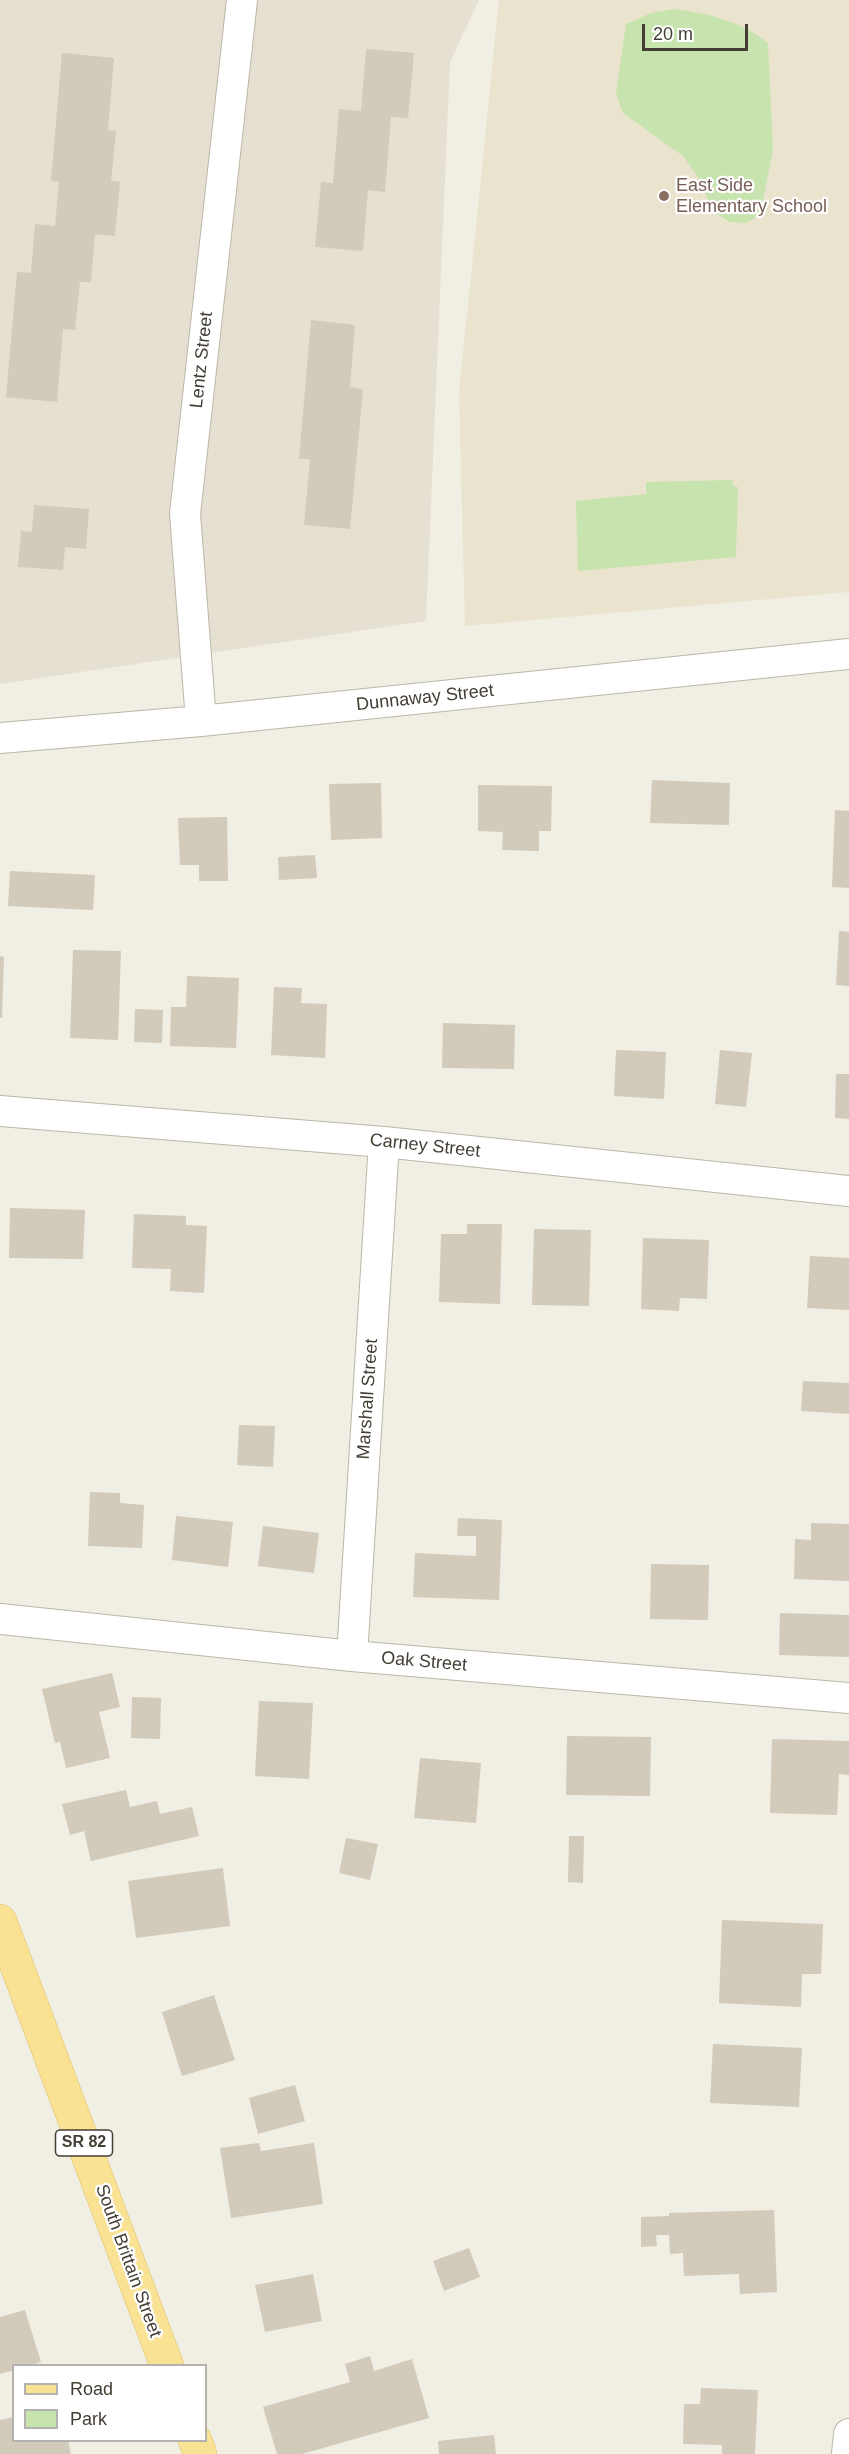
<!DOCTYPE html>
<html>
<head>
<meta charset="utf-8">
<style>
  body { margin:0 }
  #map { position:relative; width:849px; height:2454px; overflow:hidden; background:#f1eee4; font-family:Arial,sans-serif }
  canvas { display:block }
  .legend { position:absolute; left:12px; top:2364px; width:195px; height:78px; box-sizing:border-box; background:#fff; border:2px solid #b4b2ae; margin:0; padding:8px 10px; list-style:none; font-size:18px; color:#433e34 }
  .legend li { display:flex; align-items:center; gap:12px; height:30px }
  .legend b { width:30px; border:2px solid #b4b2ae }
  .scale { position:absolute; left:642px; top:24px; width:106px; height:27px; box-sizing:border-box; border:3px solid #433e34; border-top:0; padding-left:8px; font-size:18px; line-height:21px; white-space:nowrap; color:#433e34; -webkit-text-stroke:4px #fff; paint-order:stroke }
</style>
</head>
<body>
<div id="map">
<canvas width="849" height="2454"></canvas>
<ul class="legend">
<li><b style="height:8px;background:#f9e294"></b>Road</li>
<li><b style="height:16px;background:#c8e4ae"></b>Park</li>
</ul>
<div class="scale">20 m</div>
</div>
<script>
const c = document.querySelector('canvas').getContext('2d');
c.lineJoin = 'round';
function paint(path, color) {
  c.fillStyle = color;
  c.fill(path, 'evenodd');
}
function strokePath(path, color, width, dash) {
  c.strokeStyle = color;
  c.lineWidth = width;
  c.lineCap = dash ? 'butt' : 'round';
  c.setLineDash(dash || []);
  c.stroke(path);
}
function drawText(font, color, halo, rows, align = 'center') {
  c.font = font + ' Arial,sans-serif';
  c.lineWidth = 4.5;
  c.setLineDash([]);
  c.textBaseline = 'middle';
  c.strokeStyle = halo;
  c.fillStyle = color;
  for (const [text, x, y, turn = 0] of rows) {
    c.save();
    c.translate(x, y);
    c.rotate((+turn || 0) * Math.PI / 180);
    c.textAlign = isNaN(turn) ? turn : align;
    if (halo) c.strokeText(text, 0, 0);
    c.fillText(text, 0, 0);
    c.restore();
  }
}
const residential = new Path2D(`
  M0 0H479L450 62 426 621 0 684Z`);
const education = new Path2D(`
  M499 0H849V592L465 626 459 393Z`);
const green = new Path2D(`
  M673 9C705 12 743 22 768 43L773 150 760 215 746 223 730 222 714 212 698 177 683 156 623 113 616 93 626 24 651 13Z
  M733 480V486L738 487 736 557 578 571 576 501 646 494V482Z`);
const building = new Path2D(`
  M366 49 414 53 408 118 391 117 385 192 368 190 363 251 315 247 321 182 333 183 339 109 361 111Z
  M62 53 114 58 108 130 116 131 111 181 120 182 115 236 95 234 91 282H80L75 330 63 329 57 402 6 397 17 272 31 273 35 224 55 226 59 182 51 181Z
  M311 320 355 325 350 387 363 389 350 529 304 525 310 459H299Z
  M34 505 89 509 86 549 65 547 63 570 18 567 21 531 32 532Z
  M652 780 730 783 729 825 650 823Z
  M381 783 382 838 331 840 329 784Z
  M478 785 552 786 551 831H539V851L502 850 503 832 478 831Z
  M835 810 849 811V888L832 887Z
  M227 817 228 881H199V865H180L178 818Z
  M315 855 317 878 279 880 278 857Z
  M10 871 95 875 93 910 8 906Z
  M839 931 849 932V986L836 985Z
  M73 950 121 951 118 1040 70 1038Z
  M0 956 4 957 2 1018H0Z
  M187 976 239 978 236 1048 170 1046 171 1007H186Z
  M274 987 302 988 301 1003 327 1004 325 1058 271 1055Z
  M135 1009 163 1010 162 1043 134 1042Z
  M443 1023 515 1025 514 1069 442 1068Z
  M616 1050 666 1052 664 1099 614 1096Z
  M720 1050 752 1053 746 1107 715 1104Z
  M836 1074H849V1119L835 1118Z
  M10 1208 85 1210 83 1259 9 1258Z
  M134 1214 186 1216V1225L207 1226 204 1293 170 1291 171 1269 132 1268Z
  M467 1224H502L500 1304 439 1302 441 1234H467Z
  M534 1229 591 1230 589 1306 532 1305Z
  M643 1238 709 1240 707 1299 680 1298 679 1311 641 1309Z
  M810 1256 849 1258V1310L807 1308Z
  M803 1381 849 1383V1414L801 1411Z
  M239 1425 275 1426 273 1467 237 1465Z
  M90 1492 120 1493V1503L144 1505 142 1548 88 1546Z
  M176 1516 233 1522 228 1567 172 1560Z
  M458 1518 502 1520 499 1600 413 1597 415 1553 476 1556V1536H457Z
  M811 1523 849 1524V1581L794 1579 795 1539 811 1540Z
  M263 1526 319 1533 314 1573 258 1566Z
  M651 1564 709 1565 708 1620 650 1619Z
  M780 1613 849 1615V1657L779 1655Z
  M112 1673 120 1707 99 1712 110 1758 66 1768 60 1742 55 1743 42 1689Z
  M132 1697 161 1698 160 1739 131 1738Z
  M259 1701 313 1703 309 1779 255 1776Z
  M567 1736 651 1737 650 1796 566 1795Z
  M772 1739 849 1741V1775L839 1774 837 1815 770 1813Z
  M420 1758 481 1763 476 1823 414 1818Z
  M126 1790 130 1807 157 1801 160 1814 192 1807 199 1836 91 1861 84 1831 70 1835 62 1804Z
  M569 1836H584L583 1883 568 1882Z
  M346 1838 378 1844 370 1880 339 1873Z
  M223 1868 230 1926 136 1938 128 1881Z
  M722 1920 823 1924 821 1974H802L801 2007 719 2003Z
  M214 1995 235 2060 182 2076 162 2012Z
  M713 2044 802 2048 799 2107 710 2103Z
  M295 2085 305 2121 258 2134 249 2098Z
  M259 2143 261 2151 314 2143 323 2204 231 2218 220 2148Z
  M774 2210 777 2292 740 2294 739 2274 684 2276 683 2253 670 2254 669 2235H656L657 2246 641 2247V2217L669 2216V2213Z
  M469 2248 480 2277 444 2291 433 2261Z
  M313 2274 322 2321 265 2332 255 2285Z
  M25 2310 41 2362 29 2366H14V2370L0 2374V2317Z
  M370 2356 374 2371 412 2359 429 2418 302 2454H277L263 2407 350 2382 345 2364Z
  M701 2388 758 2390 755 2454H722V2445L683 2444 684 2404H700Z
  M14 2417V2440H68L71 2454H0V2420Z
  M494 2435 496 2454H439L438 2441Z`);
const street = new Path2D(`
  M201 721 185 514 242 0
  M0 738 201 721 849 654
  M0 1111 384 1142 849 1191
  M0 1619 352 1656 849 1698
  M352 1656 384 1142
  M847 2454 849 2434`);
const primary = new Path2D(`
  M0 1921 167 2366
  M195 2440 200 2454`);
const markers = [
  [664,196,6,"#8d6e63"]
];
const shields = [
  [84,2143,57]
];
const shieldNames = [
  ["SR 82",84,2143]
];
const educationNames = [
  ["East Side",676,186],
  ["Elementary School",676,207]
];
const streetNames = [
  ["Lentz Street",202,360,-84],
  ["Dunnaway Street",425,698,-6],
  ["Carney Street",425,1146,6],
  ["Marshall Street",368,1399,-86],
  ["Oak Street",424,1662,5],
  ["South Brittain Street",128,2261,70]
];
paint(residential, '#e5e0d2');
paint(education, '#eae3ce');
paint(green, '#c8e4ae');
paint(building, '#d2caba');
strokePath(street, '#bcb6a7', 32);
strokePath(primary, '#ddc065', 34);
strokePath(street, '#fff', 30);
strokePath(primary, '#f9e294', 33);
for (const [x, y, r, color] of markers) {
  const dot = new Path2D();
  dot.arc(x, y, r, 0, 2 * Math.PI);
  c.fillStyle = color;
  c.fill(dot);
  strokePath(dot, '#fff', 2);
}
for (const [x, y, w] of shields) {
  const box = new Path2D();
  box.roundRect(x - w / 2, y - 13, w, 26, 4.5);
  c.fillStyle = '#fff';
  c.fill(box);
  strokePath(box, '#433e34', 1.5);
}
drawText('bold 16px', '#433e34', null, shieldNames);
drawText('18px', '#785e54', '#fff', educationNames, 'left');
drawText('18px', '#433e34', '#fff', streetNames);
</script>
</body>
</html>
